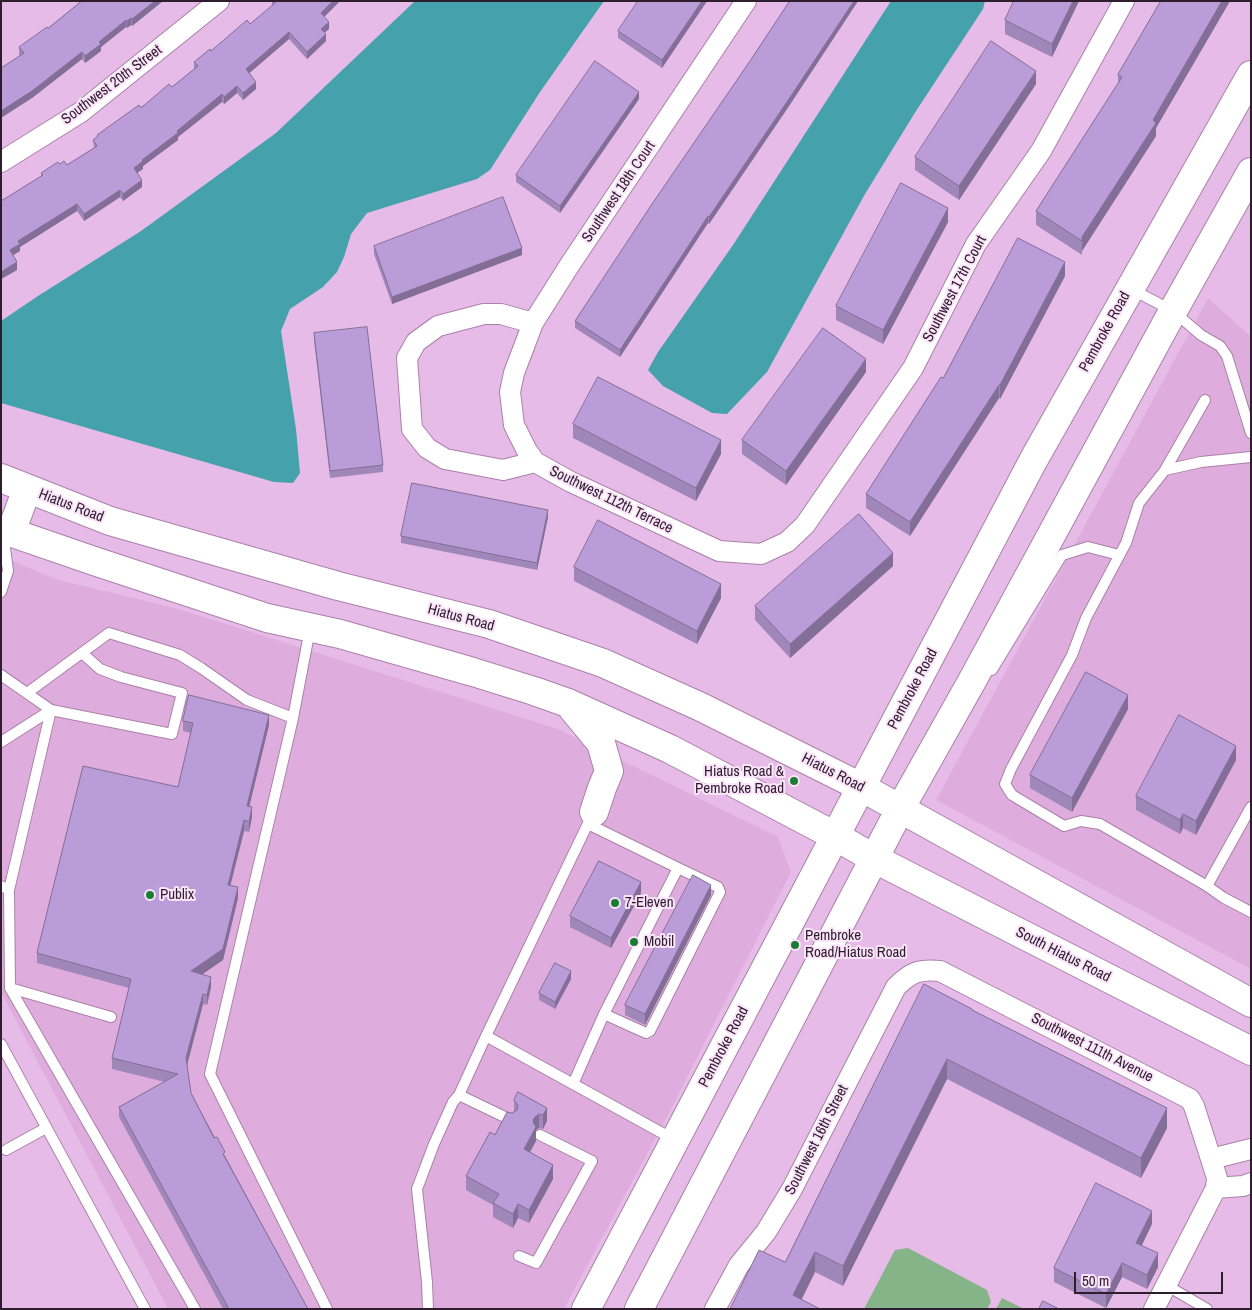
<!DOCTYPE html>
<html>
<head>
<meta charset="utf-8">
<style>
  body { margin:0 }
  #map { position:relative; width:1252px; height:1310px; overflow:hidden; background:#e7bbe7; font-family:"Archivo Narrow",sans-serif }
  canvas { display:block }
  .frame { position:absolute; inset:0; border:2px solid #2d1d2d; pointer-events:none }
  .scale { position:absolute; left:1074px; top:1272px; width:149px; height:22px; box-sizing:border-box; border:2px solid #2d1d2d; border-top:0; padding-left:6px; font-size:15px; line-height:18px; white-space:nowrap; color:#2d1d2d; -webkit-text-stroke:4px #fbe4fa; paint-order:stroke }
</style>
</head>
<body>
<div id="map">
<canvas width="1252" height="1310"></canvas>
<div class="frame"></div>
<div class="scale">50 m</div>
</div>
<script>
const c = document.querySelector('canvas').getContext('2d');
c.lineJoin = 'round';
function paint(path, color) {
  c.fillStyle = color;
  c.fill(path, 'evenodd');
}
function strokePath(path, color, width, dash) {
  c.strokeStyle = color;
  c.lineWidth = width;
  c.lineCap = dash ? 'butt' : 'round';
  c.setLineDash(dash || []);
  c.stroke(path);
}
function drawText(font, color, halo, rows, align = 'center') {
  c.font = font + ' "Archivo Narrow",sans-serif';
  c.lineWidth = 4;
  c.setLineDash([]);
  c.textBaseline = 'middle';
  c.strokeStyle = halo;
  c.fillStyle = color;
  for (const [text, x, y, turn = 0] of rows) {
    c.save();
    c.translate(x, y);
    c.rotate((+turn || 0) * Math.PI / 180);
    c.textAlign = isNaN(turn) ? turn : align;
    if (halo) c.strokeText(text, 0, 0);
    c.fillText(text, 0, 0);
    c.restore();
  }
}
const built = new Path2D(`
  M1208 298 1249 335 1251 340V969L936 800Z
  M1 556 58 580 175 608 558 729 778 837 791 872 670 1111 564 1309H168L1 992Z`);
const green = new Path2D(`
  M908 1248 987 1290 991 1302 987 1309H864L895 1250Z
  M1002 1298 1024 1309H996Z`);
const water = new Path2D(`
  M415 1H604L540 92 490 170 477 179 367 213 351 234 344 257 337 272 323 287 290 309 281 331 296 429 300 473 293 483 274 482 1 403V321L38 296 141 231 276 133Z
  M891 1H985L983 9 916 111 865 194 767 372 727 414 712 413 663 386 648 370 658 352 733 245Z`);
const lane = new Path2D(`
  M1131 289 1173 311 1201 335 1220 346 1227 356 1251 433
  M1205 400 1165 470 1139 503 1126 543 1086 618 1072 655 1011 769 1005 784 1012 795 1064 826 1081 821 1100 824 1207 886 1224 898 1251 912
  M1165 470 1201 462 1251 457
  M1 592 8 571 5 548
  M310 629 293 718 210 1074 327 1309
  M992 670 1062 555 1088 547 1119 555
  M1 675 51 710 172 734 182 693 121 677 100 669 82 653
  M27 693 109 633 180 655 201 668 247 700 293 718
  M1 742 51 710
  M1 886 9 890 51 710
  M1207 886 1251 807
  M9 890 10 988 111 1017
  M10 988 195 1309
  M604 1014 646 1033 650 1031 720 892 718 887 678 868
  M486 1036 673 1139
  M1 1044 145 1309
  M573 1084 604 1014 678 868 588 824
  M459 1095 511 1120
  M6 1150 46 1128
  M519 1256 536 1263 592 1161 540 1135
  M1166 1285 1207 1309
  M428 1309 427 1282 417 1189 434 1144 453 1102 459 1095 486 1036 593 813`);
const street = new Path2D(`
  M746 1 569 266 533 323 514 373 510 392 514 425 527 451 535 462 571 482 719 551 761 554 787 542 805 525 913 368 976 244 1041 151 1124 1
  M1 162 81 112 219 1
  M533 323 501 314H484L438 326 416 342 407 358 412 429 427 448 445 459 503 470 535 462
  M1211 1159 1251 1149
  M1216 1188 1243 1186 1251 1183
  M715 1309 739 1265 766 1232 792 1189 896 987C911 972 919 969 940 971L1190 1099 1194 1106 1217 1178 1216 1188 1154 1309`);
const secondary = new Path2D(`
  M1 478 110 521 338 586 489 624 603 663 701 707 861 787 1251 1003
  M1 529 94 561 267 618 340 634 473 672 534 691 568 703 670 749 835 836 875 859 1251 1051
  M11 532 27 489
  M572 708 601 743 609 771 602 788 594 812
  M586 1309 1034 459 1251 75
  M639 1309 900 809 972 681 1173 311 1251 172`);
const wall = new Path2D(`
  M82 1H163L132 26 131 25 127 28 126 27 101 47V51L85 63 82 59 32 98 19 54V47L48 28Z
  M272 1H340L324 17 329 29 325 32 326 41 307 59 289 39 249 73 256 89 243 100 237 93 224 104 222 102 178 137V140L143 166V169L137 173 142 187 123 201 120 197 84 221 77 211 20 247V251L13 255 17 270 1 279 41 176V173L60 164 67 165 94 148 93 140 97 137V135L172 87 194 69V62L250 24 272 6Z
  M707 1 662 68 618 38V31Z
  M790 1H858L791 103 709 224 708 223 620 357 575 328V321L750 61Z
  M1079 1 1052 57 1005 34V20Z
  M1161 1H1230L1156 128V136L1082 251V255L1036 225V211L1118 84V75Z
  M1036 84 959 200 915 170V157Z
  M639 99 560 213 516 182V175Z
  M948 222 883 344 836 320V306Z
  M374 246 522 255 392 304 374 254Z
  M1065 276 1000 399 999 398 910 536 866 508V494L943 378Z
  M314 333 383 465V472L330 478 314 340Z
  M866 372 786 485 742 454V440Z
  M573 424 721 454 696 501 573 438Z
  M548 517 537 570 401 543V536Z
  M893 566 790 658 755 620V606Z
  M574 567 721 598 697 644 574 581Z
  M1128 709 1072 812 1030 788V775Z
  M183 721 269 725 249 806 252 817 249 832 244 831 230 886 238 898 223 960 202 974 211 987 207 1005 203 1004 187 1065 191 1093 308 1309H223L119 1117V1107L165 1082 112 1069V1058L129 988 37 963V953L178 787 191 733 183 731Z
  M1236 760 1196 835 1183 828 1180 834 1136 810V796Z
  M641 893 611 948 570 927V916Z
  M711 895 645 1025 625 1015V1005Z
  M571 979 555 1009 539 1000V993Z
  M972 1010 1167 1128 1141 1178 947 1079 843 1286 815 1272 801 1299 730 1309 785 1262Z
  M514 1100 547 1108V1121L543 1129 539 1128 536 1130V1141L530 1152 553 1179 529 1223 518 1218 513 1228 493 1217V1205L466 1190V1176L495 1135 512 1113 514 1112Z
  M1152 1224 1142 1245 1158 1267 1147 1289 1122 1277 1106 1308 1054 1282V1268Z`);
const shadedWall = new Path2D(`
  M155 1H163L132 26V19Z
  M333 1H340L321 20V13Z
  M702 1H707L662 68V60Z
  M854 1H858L791 103 709 224V217Z
  M1073 1H1079L1052 57V44Z
  M1222 1H1230L1156 128V136L1082 251V237L1153 120Z
  M131 18V25L127 28V21Z
  M126 20V27L101 47V51L85 63V56L99 42Z
  M329 22V29L321 36V29Z
  M289 32V39L246 76V69Z
  M326 34V41L307 59V52Z
  M82 52V59L32 98 1 118V111Z
  M1036 71V84L959 200V186Z
  M256 82V89L243 100V93Z
  M237 86V93L224 104V97Z
  M639 92V99L560 213V206Z
  M222 94V102L178 137V140L143 166V169L134 175V168L142 160Z
  M142 180V187L123 201V194Z
  M120 190V197L84 221V214Z
  M77 204V211L20 247V251L10 257V250L18 241Z
  M948 208V222L883 344V330Z
  M708 216V223L620 357V350Z
  M522 248V255L392 304V297Z
  M17 262V270L1 279V272Z
  M1065 262V276L1000 399V385Z
  M866 359V372L786 485V471Z
  M999 385V398L910 536V522Z
  M721 440V454L696 501V488Z
  M548 510V517L537 570V563Z
  M893 553V566L790 658V644Z
  M721 584V598L697 644V631Z
  M1128 695V709L1072 812V798Z
  M269 715V725L247 816V806Z
  M1236 746V760L1196 835V821Z
  M252 807V817L249 832V822Z
  M1183 814V828L1180 834V820Z
  M244 820V831L228 895V885Z
  M641 882V893L611 948V938Z
  M711 885V895L645 1025V1014Z
  M238 887V898L223 960 191 982V971Z
  M571 971V979L555 1009V1002Z
  M211 977V987L207 1005V995Z
  M203 994V1004L186 1069V1058Z
  M947 1059V1079L843 1286V1266Z
  M547 1108V1121L543 1129V1115Z
  M1167 1108V1128L1141 1178V1158Z
  M539 1114V1128L536 1130V1141L524 1163V1149L534 1118Z
  M553 1165V1179L529 1223V1210Z
  M518 1204V1218L513 1228V1214Z
  M1152 1211V1224L1136 1257V1243Z
  M815 1252V1272L797 1309 793 1295Z
  M1158 1253V1267L1147 1289V1275Z
  M1122 1263V1277L1106 1308V1294Z`);
const building = new Path2D(`
  M82 1H155L132 19 131 18 127 21 126 20 99 42 101 44 85 56 82 52 32 91 1 111V68L24 53 19 47 47 27 48 28Z
  M273 1H333L321 13 329 22 321 29 326 34 307 52 289 32 246 69 256 82 243 93 237 86 224 97 222 94 177 131 178 133 142 160 143 161 134 168 142 180 123 194 120 190 84 214 77 204 18 241 20 244 10 250 17 262 1 272V201L43 175 41 173 58 162 60 164 64 161 67 165 97 146 93 140 98 136 97 135 139 105 141 108 169 84 172 87 198 66 194 62 210 49 211 51 247 20 250 24 275 3Z
  M638 1H702L662 60 618 31Z
  M790 1H854L791 96 709 217 708 216 620 350 575 321 652 204 750 61Z
  M1014 1H1073L1052 44 1005 20Z
  M1161 1H1222L1153 120 1156 123 1082 237V241L1036 211 1122 77 1118 75Z
  M991 41 1036 71 959 186 915 157Z
  M595 61 639 92 560 206 516 175Z
  M901 183 948 208 883 330 836 306Z
  M503 197 522 248 392 297 374 246Z
  M1018 238 1065 262 1000 385H999L910 522 866 494 941 377 943 378Z
  M367 327 383 465 330 471 314 333Z
  M823 328 866 359 786 471 742 440Z
  M598 377 721 440 696 488 573 424Z
  M412 483 548 510 537 563 401 536Z
  M859 514 893 553 790 644 755 606Z
  M598 520 721 584 697 631 574 567Z
  M1086 672 1128 695 1072 798 1030 775Z
  M189 695 269 715 247 806 252 807 249 822 244 820 228 885 238 887 223 949 191 971 211 977 207 995 203 994 186 1058 191 1093 214 1138 217 1137 225 1152 223 1154 308 1309H229L119 1107 178 1074 112 1058 131 979 37 953 83 766 178 787 193 723 183 721Z
  M1179 715 1236 746 1196 821 1183 814 1180 820 1136 796Z
  M599 861 641 882 611 938 570 916Z
  M693 875 711 885 645 1014 625 1005Z
  M555 963 571 971 555 1002 539 993Z
  M924 984 972 1009V1010L1167 1108 1141 1158 947 1059 843 1266 815 1252 793 1295 820 1309H730L759 1250 785 1262Z
  M518 1092 547 1108 543 1115 539 1114 534 1118 533 1122 536 1127 524 1149 553 1165 529 1210 518 1204 513 1214 493 1203 499 1194 466 1176 490 1132 495 1135 507 1112 512 1113 517 1110 518 1105 514 1100Z
  M1096 1183 1152 1211 1136 1243 1158 1253 1147 1275 1122 1263 1106 1294 1054 1268Z
  M1043 1301 1059 1309H1039Z`);
const markers = [
  [794,781,5,"#197e31"],
  [150,895,5,"#197e31"],
  [615,903,5,"#197e31"],
  [634,942,5,"#197e31"],
  [795,945,5,"#197e31"]
];
const streetNames = [
  ["Southwest 20th Street",112,85,-37],
  ["Southwest 18th Court",619,192,-56],
  ["Southwest 17th Court",955,289,-62],
  ["Pembroke Road",1105,332,-61],
  ["Southwest 112th Terrace",611,500,26],
  ["Hiatus Road",71,506,21],
  ["Hiatus Road",461,618,15],
  ["Pembroke Road",913,689,-62],
  ["Hiatus Road",833,773,27],
  ["South Hiatus Road",1063,955,27],
  ["Pembroke Road",724,1047,-62],
  ["Southwest 111th Avenue",1092,1048,27],
  ["Southwest 16th Street",817,1140,-63]
];
const poiNames = [
  ["Hiatus Road &",784,772,"right"],
  ["Pembroke Road",784,789,"right"],
  ["Publix",160,895],
  ["7-Eleven",625,903],
  ["Pembroke",805,936],
  ["Road/Hiatus Road",805,953],
  ["Mobil",644,942]
];
paint(built, '#deaddd');
paint(green, '#86b489');
paint(water, '#45a1ac');
strokePath(lane, '#aa80a9', 12);
strokePath(street, '#aa80a9', 22);
strokePath(secondary, '#aa80a9', 30);
strokePath(lane, '#fff', 10);
strokePath(street, '#fff', 20);
strokePath(secondary, '#fff', 28);
paint(wall, '#a087ba');
paint(shadedWall, '#826e97');
paint(building, '#ba9dd8');
strokePath(building, '#826e97', 1);
for (const [x, y, r, color] of markers) {
  const dot = new Path2D();
  dot.arc(x, y, r, 0, 2 * Math.PI);
  c.fillStyle = color;
  c.fill(dot);
  strokePath(dot, '#fbe4fa', 2);
}
drawText('15px', '#2d1d2d', '#fbe4fa', streetNames);
drawText('15px', '#2d1d2d', '#fbe4fa', poiNames, 'left');
</script>
</body>
</html>
